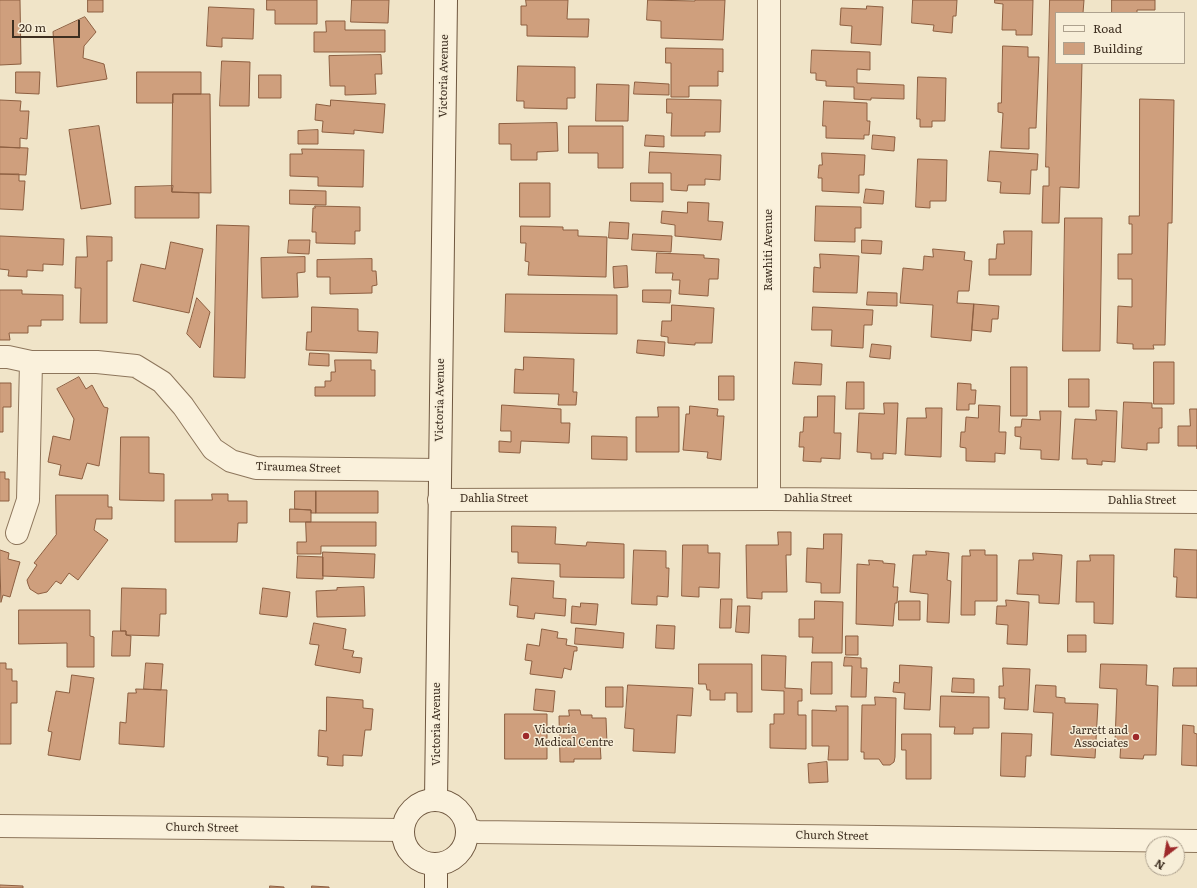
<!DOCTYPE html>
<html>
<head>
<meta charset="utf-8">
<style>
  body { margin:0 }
  #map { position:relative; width:1197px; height:888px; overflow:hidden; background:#f0e4c8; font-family:Literata,serif }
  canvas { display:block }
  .legend { position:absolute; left:1055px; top:12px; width:130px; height:52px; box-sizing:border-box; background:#f7eed8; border:1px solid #ada18e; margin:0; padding:5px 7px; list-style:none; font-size:12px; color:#3d2e20 }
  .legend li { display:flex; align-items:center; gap:8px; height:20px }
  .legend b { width:20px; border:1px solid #ada18e }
  .north { position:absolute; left:1145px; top:836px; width:40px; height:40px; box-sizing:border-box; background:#f7eed8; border:1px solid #ada18e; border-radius:50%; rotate:211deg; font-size:11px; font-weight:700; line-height:16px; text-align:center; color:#3d2e20 }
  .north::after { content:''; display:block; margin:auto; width:14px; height:18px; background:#9e2a2b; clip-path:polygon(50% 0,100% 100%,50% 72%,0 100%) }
  .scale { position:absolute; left:12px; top:20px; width:68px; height:18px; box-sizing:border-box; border:2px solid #3d2e20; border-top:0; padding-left:5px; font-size:12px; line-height:14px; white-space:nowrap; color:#3d2e20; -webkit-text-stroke:3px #f7eed8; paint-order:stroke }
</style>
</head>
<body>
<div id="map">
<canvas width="1197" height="888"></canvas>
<ul class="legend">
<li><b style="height:5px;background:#faf1dc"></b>Road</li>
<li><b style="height:11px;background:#cf9f7d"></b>Building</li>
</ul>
<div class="north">N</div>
<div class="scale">20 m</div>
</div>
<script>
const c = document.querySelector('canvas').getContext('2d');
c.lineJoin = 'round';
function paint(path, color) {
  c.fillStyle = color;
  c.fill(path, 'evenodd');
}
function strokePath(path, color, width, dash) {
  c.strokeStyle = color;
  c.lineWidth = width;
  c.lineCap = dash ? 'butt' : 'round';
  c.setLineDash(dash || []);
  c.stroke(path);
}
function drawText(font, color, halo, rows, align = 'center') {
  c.font = font + ' Literata,serif';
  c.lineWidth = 3;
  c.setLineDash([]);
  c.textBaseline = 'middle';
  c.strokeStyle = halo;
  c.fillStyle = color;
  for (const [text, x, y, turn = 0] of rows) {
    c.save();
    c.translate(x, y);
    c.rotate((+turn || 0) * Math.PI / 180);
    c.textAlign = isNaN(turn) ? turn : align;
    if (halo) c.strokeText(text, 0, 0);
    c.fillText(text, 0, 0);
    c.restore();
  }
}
const building = new Path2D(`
  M0 0H20L21 64 0 65Z
  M88 0H103V12H88Z
  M267 0H317V24H275V10H267Z
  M352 0H389L388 23 351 22Z
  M526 0H568L567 19H589L588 37 527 36V25H521V6H526Z
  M648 0 695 1V0H725L723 40 661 38V21L647 20Z
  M913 0H957L956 16H953L952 33 933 31 934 25 912 23Z
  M995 0H1033L1032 35H1016V30H1002L1003 4 995 3Z
  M1050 0H1084L1083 13H1056V63H1082L1079 188 1060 187 1059 223H1042L1043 186H1049V167H1046Z
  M1112 0H1155V10H1137V13H1112Z
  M867 6 883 7 881 45 851 43 852 26 840 25 841 8 866 9Z
  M209 7 254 9 253 39 222 38V47L207 46Z
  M85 17 96 32 84 46 83 58 104 64 107 79 57 87 53 32Z
  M326 21H345V30H385V52H314V32H326Z
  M1003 46 1028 47V57H1039L1036 128H1029V149L1001 148 1003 113 998 112V103H1001Z
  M666 48 723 49V72L718 71V86H689V97H671V63H666Z
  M812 50 870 52V70L857 69V83L904 85V99L871 98V100L854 99V87L826 86V81L816 80V73H811Z
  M381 55 382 74H375L376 94 345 95V86H330L329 56Z
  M222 61 250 62 249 106H220Z
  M518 66 575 67V98H567V109L524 108V101H517Z
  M16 72H40L39 94 16 93Z
  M137 72H201V94H173V103H137Z
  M259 75H281V98H259Z
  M918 77 946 78 945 121H932V127H920V119H917Z
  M635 82 669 84V95L634 94Z
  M597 84 629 85 628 121H596Z
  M173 94H210L211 193 172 192Z
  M667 99 721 100 720 132H705V136H671L672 113H667Z
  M1140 99 1174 100 1172 223H1168L1165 345H1153L1154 349H1133V344L1117 343 1118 306 1132 307V279H1118V254H1132V224H1129V216H1139Z
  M0 100 21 101 20 111H29L27 139 20 138V148L0 147Z
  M331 100 385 104 383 133 354 130V134L322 132 323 121 315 120 316 104 330 106Z
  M824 101 867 103V121H870L869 135H864V139L826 138V126H823Z
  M557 123 558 151 537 152V160H511V144H499V124Z
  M99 126 111 204 81 209 69 130Z
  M569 126H623V168H598V153H569Z
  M318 130V144H298V131Z
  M646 135 664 136V147L645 146Z
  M873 135 895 137 894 151 872 149Z
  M0 147 28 148 26 175 0 174Z
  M302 149 364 150 363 187 318 186V177L290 176V154H302Z
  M990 151 1038 154 1037 170H1031L1030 194 1000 193 1001 182 988 181Z
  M650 152 721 155 720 180 705 179V185H688L687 191 671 190V173H649Z
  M822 153 865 155 864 175H859V193L822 191V178H818L819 165H822Z
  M918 159 947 160 946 201H930V208L916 207Z
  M0 174H19V181H25L23 210 0 209Z
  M520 183H550V217H520Z
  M631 183H663V202L631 201Z
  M173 186 172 192 199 193V218H135V187Z
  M866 189 884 191 883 204 864 203Z
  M290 190 326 191V205L290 204Z
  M688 202 709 203 708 221 723 222 721 240 675 236V225L661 223 662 211 687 213Z
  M315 206 360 207V231H355V244L316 243V232H312L313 208H315Z
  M816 206 861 207V228H855V242L815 241Z
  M1065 218H1102L1100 351H1063Z
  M610 222 629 223 628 239 609 238Z
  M217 225 249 226 245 378 214 377Z
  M521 226 563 227V230H578V236L607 237 606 277 528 275 529 262 525 261 526 243H521Z
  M1004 231H1032L1031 275H989V259H996L997 244H1004Z
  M633 234 672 236 671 252 632 250Z
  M0 236 64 239 63 265 43 264V271L27 270V277L8 276 9 270 0 269Z
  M87 236 112 237V261H107V323H80L81 288H75L76 257H87Z
  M289 240H310L309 254 288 253Z
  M862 240 882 241 881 254 862 253Z
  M171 242 203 249 189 313 133 301 141 264 165 269Z
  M933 249 965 252 964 260 972 261 969 291H958L957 303 974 304 971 341 931 337 933 305 900 303 903 268 923 270 924 256 933 257Z
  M657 253 704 255V258L719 259 718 279H709L708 296 679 294 680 280H672L673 273H656Z
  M820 254 859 256 857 293 813 292 814 267 820 268Z
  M305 257V272L297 273 298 297 262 298 261 258Z
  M372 259V271H376L377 285 372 286V293L330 294V277H317V260Z
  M627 266 628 287 614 288 613 267Z
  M0 290H22V294L63 295V320H41V326H28V333H9L10 340H0Z
  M643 290H671L670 303 643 302Z
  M868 292 897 293V306L867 305Z
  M506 294 617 295V334L505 332Z
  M197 298 210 312 200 348 187 334Z
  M974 304 999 306 998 319H992L991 332 972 330Z
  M672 305 714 308 712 343H695V345L668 343V337L661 336 662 321H671Z
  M312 307 358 309V331L378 332 377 353 306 350 307 332H311Z
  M813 307 873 310 872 325H864L863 348 831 346 832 330H812Z
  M638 340 665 342 664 356 637 353Z
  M872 344 891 346 890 359 870 357Z
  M310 353 329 354V366L309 365Z
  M524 357 574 359 573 392H577L576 405H558L559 394 514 393 515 369 523 370Z
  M335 360H371V370H375V396H315V387H325V381H331V372H335Z
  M795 362 822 364 821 385 793 384Z
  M1154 362H1174V404H1154Z
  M1011 367H1027V416H1011Z
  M719 376H734V400H719Z
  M79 377 86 389 92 385 104 407 108 408 99 466 87 463 82 479 59 475 61 465 48 462 53 436 70 440 74 419 57 389Z
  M1069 379H1089V407H1069Z
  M847 382H864V409H846Z
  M0 383H11V407H3V432H0Z
  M958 383 971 384V390H976L975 404H969V410H957Z
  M818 396H835L834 433H841L840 459 821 458V462L803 461 804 447H799L800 432H803L804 417H817Z
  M1124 402 1152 403V408H1162V428H1159V443H1147V450L1122 448Z
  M884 403H898L896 454 883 453V459H871V453L857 452 859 413 884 414Z
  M502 405 561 409V423H570L569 443 521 441 520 453 499 452V441L511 442V431H501Z
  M979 405 1000 406 999 432H1006L1005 454 995 453V462L966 461V448L960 447 961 432H965L966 417 978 418Z
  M690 406 718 409 717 416H724L721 460 707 458 708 452 683 450 686 414H689Z
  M658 407H679V452H636V417H658Z
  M926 408H942L941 457 905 455 907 418H926Z
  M1190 409H1197V449V446H1178V426H1190Z
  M1096 410 1117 411 1115 462 1102 461V465L1087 464V459H1072L1075 419 1096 420Z
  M1040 411H1061L1059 460 1041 459V450L1020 449 1021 437 1015 436V427H1021L1022 419 1040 420Z
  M592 436 627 437V460L592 459Z
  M121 437H149V473L164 474V501L120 500Z
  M0 472H5V479H9V501H0Z
  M295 491H316V513H311V510L295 509Z
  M316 491H378V513H316Z
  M212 494H228V501H247V523H238L237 542H175V500H212Z
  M56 495H108V507H112V519H96L94 530 108 540 78 580 69 573 61 584 56 581 47 592 38 594 30 589 28 584 27 580 37 565 34 563 56 535Z
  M290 509 311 510V522H290Z
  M306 522H376V546H321V554H297V542H306Z
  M512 526 556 527 555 544 586 546 587 542 624 544V578L560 577V564L518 563V552H512Z
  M778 532H791V555H786L787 592H762V599L747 598 746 545H778Z
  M824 534H842L840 593H821V583L806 582 807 548 823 549Z
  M683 545H708V553H720L719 588 699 587V597L682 596Z
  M1175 549 1197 550V598L1176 597 1177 577H1174Z
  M0 550 9 553 8 559 20 562 10 597 3 595 1 602Z
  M634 550 666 551V568H669L668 597 657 596V605L632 604Z
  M970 550H985V555H997V601H975V615H961L962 556H970Z
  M926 551 949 553 947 580 951 581 949 623 927 622 928 594 910 592 913 555H926Z
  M323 552 375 554 374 578 323 576Z
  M1033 553 1062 555 1059 604 1039 603V595L1017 594 1019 560H1033Z
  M1090 555H1114L1113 624 1094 623V602H1076L1077 561H1090Z
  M298 556 323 557V579L297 578Z
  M869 560 883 561V563L895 564 893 587H898L897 603H895L893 626 856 624 857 564 869 565Z
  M512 578 554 581 553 598 566 599 565 616 535 613 534 619 517 617 518 606 510 605Z
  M364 587 365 616 317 617 316 591 337 590V588Z
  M122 588 166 589V614H160L159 636 126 635V631H121Z
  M263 588 290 592 287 617 260 614Z
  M721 599H732L731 628H720Z
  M1006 600 1029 602 1027 645 1007 644 1008 625 996 624 997 606H1006Z
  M815 601 843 602 842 653H812L813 637H799V619H814Z
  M899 601H920V620H899Z
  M581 603 598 604 596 625 571 623 572 606 580 607Z
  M738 606H750L749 633 736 632Z
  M19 610H90V636L94 637V667H67V643L19 644Z
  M314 623 346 629 343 649 354 651 352 657 362 658 360 673 315 665 319 645 310 644Z
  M657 625 675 626 674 649 656 648Z
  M576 628 624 633 623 648 575 644Z
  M542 629 558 632 557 638 567 639 566 645 577 647V651H574L571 670 564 668 562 678 530 674 532 661 525 660 527 644 539 646Z
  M113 631H126V635L131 636 130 656H112Z
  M1068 635H1086V652H1068Z
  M846 636H858V655H846Z
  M762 655 786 656 785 688 802 689V701H798V715H806V749L770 748V724H774V714H784V691L762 690Z
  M845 657 861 658V668H867L866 697H851L852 666H844Z
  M812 662H832V694H811Z
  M0 663H6V669H12V681H17V703H11V744H0Z
  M146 663 163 664 161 690 144 689Z
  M699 664H752V712H737V693H725V700H710V690H707L706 684H699Z
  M1101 664 1147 665 1146 685 1158 686 1156 755H1144L1143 759 1120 758 1121 741H1115L1117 689 1100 688Z
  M900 665 932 667 930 710 904 709 905 693 893 692 894 682 899 683Z
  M1003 668 1030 669 1028 710 1004 709 1005 698H999V686H1003Z
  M1174 668H1197V686H1173Z
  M72 675 94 678 80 760 48 755 52 732 48 731 56 691 69 693Z
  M953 678 974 679V693L952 692Z
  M628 685 693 688 691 716 677 715 675 753 633 751 634 729 625 728Z
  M1036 685 1056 686V697L1065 698V703L1098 704 1095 758 1051 755 1053 713 1034 712Z
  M606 687H623V707H606Z
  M136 689 167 690 164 747 119 744 120 722 126 723 128 693H136Z
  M536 689 555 691 553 712 534 710Z
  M941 696 989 697V728H973V734H954L955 727H940Z
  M327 697 363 700V708L373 709 371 730H365L362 756 343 755V766L327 765 328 757 318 756 319 730 326 731Z
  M875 697 896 698 895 757 894 762 890 765H883L879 759H864V752H861L862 705H875Z
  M836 706H848V760H828L829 746H812V710L836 711Z
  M569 710H580L581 715H592V718H606L607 744 600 743 601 759H574V762H560L559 716H569Z
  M505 714H547V759H505Z
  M1183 725 1194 726V733L1197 734V766L1182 765Z
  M1002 733 1032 734 1031 756H1026L1025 777 1001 776Z
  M902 734H931V779H906V750H902Z
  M827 762 828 782 809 783 808 764Z
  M0 885 23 886V888H0Z
  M270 886 284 887V888H270Z
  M312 886 329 887V888H312Z`);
const street = new Path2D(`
  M0 357H8L31 362H97L136 366 162 382 183 406 213 449 231 461 256 468 439 470
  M769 499V0
  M439 500 769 499 1197 502
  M17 533 28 500 31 362
  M0 826 403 830
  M467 829 478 832 1197 841`);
const secondary = new Path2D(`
  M436 800 446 0
  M403 832a32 32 0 1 1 64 0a32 32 0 1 1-64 0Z
  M436 864V888`);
const markers = [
  [526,736,4,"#9e2a2b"],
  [1136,737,4,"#9e2a2b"]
];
const streetNames = [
  ["Victoria Avenue",444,76,-89],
  ["Rawhiti Avenue",769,250,-90],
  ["Victoria Avenue",440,400,-89],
  ["Tiraumea Street",298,468,2],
  ["Dahlia Street",494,499],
  ["Dahlia Street",818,499],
  ["Dahlia Street",1142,501],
  ["Victoria Avenue",437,724,-90],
  ["Church Street",202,828,1],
  ["Church Street",832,836,1]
];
const poiNames = [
  ["Victoria",534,730],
  ["Medical Centre",534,743],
  ["Jarrett and",1128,731,"right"],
  ["Associates",1128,744,"right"]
];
paint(building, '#cf9f7d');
strokePath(building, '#8d5f41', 1);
strokePath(street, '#8d765c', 24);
strokePath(secondary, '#6f573f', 24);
strokePath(street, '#faf1dc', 22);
strokePath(secondary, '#faf1dc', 22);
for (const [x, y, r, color] of markers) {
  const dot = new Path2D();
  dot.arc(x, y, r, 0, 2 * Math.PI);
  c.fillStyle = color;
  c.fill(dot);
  strokePath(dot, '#f7eed8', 1.5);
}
drawText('11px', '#3d2e20', '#f7eed8', streetNames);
drawText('11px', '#3d2e20', '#f7eed8', poiNames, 'left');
</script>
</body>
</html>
